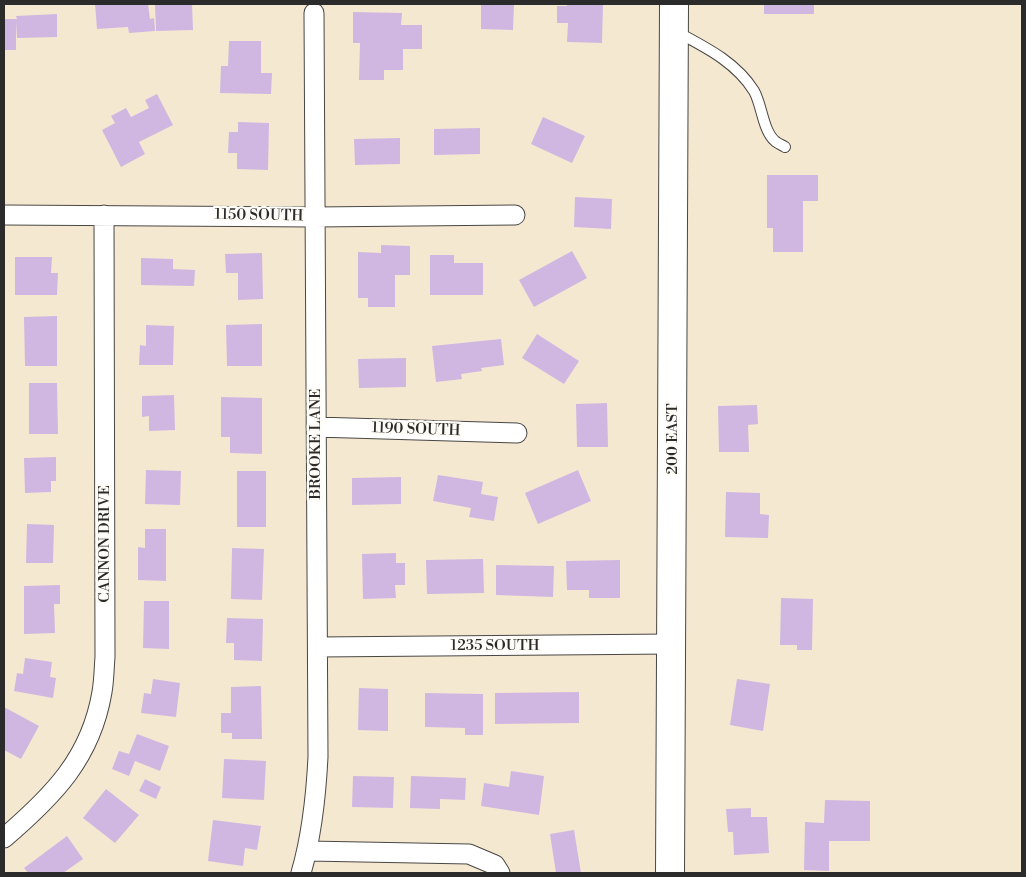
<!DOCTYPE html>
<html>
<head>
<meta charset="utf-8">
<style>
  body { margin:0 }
  #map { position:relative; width:1026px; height:877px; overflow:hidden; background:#f5e8d1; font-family:"Libre Bodoni",serif }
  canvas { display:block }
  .frame { position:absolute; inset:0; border:5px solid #2b2b2b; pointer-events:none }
</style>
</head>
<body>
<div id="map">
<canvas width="1026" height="877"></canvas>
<div class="frame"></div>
</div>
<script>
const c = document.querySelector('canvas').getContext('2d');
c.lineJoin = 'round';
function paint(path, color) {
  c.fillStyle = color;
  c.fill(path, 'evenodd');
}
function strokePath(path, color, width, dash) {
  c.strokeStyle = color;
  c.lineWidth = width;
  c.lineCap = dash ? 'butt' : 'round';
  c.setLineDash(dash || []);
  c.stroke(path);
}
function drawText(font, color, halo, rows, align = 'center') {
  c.font = font + ' "Libre Bodoni",serif';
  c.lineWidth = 4.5;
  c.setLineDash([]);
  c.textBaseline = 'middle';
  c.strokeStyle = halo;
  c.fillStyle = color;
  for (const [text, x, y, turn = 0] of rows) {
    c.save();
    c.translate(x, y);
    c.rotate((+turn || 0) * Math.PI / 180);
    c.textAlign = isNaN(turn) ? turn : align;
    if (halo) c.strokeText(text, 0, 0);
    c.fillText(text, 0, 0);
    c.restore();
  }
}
const building = new Path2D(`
  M95 4H148L150 19 154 18 155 31 129 33 128 27 97 29Z
  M155 4H192L193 30 156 31Z
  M481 4H514L513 30 481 29Z
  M567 4H603L602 43 567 42 568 23H557V6H567Z
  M764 4H814V14H764Z
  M353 12 402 13 401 25H422V49H403V70H384V80H359L360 43H353Z
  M57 14V37L17 38 16 21V50H4V19H17L16 16Z
  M229 41H261V73H272L271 94 220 93 221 66H228Z
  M157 94 173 125 139 142 145 154 121 167 102 130 115 123 111 116 126 108 131 117 149 108 145 100Z
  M543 117 585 136 572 163 531 144Z
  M238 122 269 123 268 170 237 169V153H228L229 132H238Z
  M480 128V154L434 155V129Z
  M400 138V164L355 165 354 139Z
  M767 175H818V201H803V252H773V228H767Z
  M575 197 612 199 611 229 574 227Z
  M381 245 410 246V275H395V307H368V298H358V252L381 253Z
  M572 251 587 278 534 307 519 280Z
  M262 253 263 299 238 300V273H226L225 254Z
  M430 255H454V263H483V295H430Z
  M15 257H52L51 273H58L57 295H15Z
  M141 258 173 259V269L195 270 194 286 141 285Z
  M57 316V366H25L24 317Z
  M262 324V366H227L226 325Z
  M146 325 174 326 173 365H139L140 345 146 346Z
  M537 334 579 361 564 384 522 358Z
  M501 339 504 365 481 368 482 371 461 374 462 379 436 382 432 346Z
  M406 358V387L359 388 358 359Z
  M29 383H57L58 434H29Z
  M174 395 175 430 149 431V416L142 417V396Z
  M221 397 262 398V454L230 453V437H221Z
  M607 403 608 447H577L576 404Z
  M757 405 758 424 748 425 749 452H719L718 406Z
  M56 457V481H51V492L25 493 24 458Z
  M146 470 181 471 180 505 145 504Z
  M578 470 591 501 538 524 525 493Z
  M237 471H266V527H237Z
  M438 475 483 482 481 494 498 497 494 521 469 517 471 508 433 501Z
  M401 477V504L352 505V478Z
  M726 492 760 493V514L769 515 768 538 725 537Z
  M27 524 54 525 53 563H26Z
  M145 529H166V581L138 580V547L145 548Z
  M232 548 264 549 262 600 231 599Z
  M396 553V563H405V585H395L396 598 363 599 362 554Z
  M483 559 484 593 427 594 426 560Z
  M620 560V598H589V590H567L566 561Z
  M496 565 554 566 553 597 496 595Z
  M60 585V604H54L55 633 24 634V586Z
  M781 598 813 599 812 650H797V645H780Z
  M144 601H169V649L143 648Z
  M227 618 263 619 262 661 234 660V643H226Z
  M25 658 52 662 50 677 56 678 53 698 14 691 17 673 23 674Z
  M153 679 180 683 176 717 141 713 144 693 151 694Z
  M737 679 770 684 763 731 730 725Z
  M261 686 262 739H232V733H221V713H231V687Z
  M359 688 388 689V731L358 730Z
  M579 692V723L495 724V693Z
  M425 693 483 694V735H465V728L425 727Z
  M4 707 39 726 21 759 4 750Z
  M137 734 169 746 160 771 135 761 129 776 112 769 119 751 129 754Z
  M224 759 266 761 264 800 222 798Z
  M511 771 544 776 539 815 481 806 484 783 509 787Z
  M353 776 394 777 393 808 352 807Z
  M411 776 466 778 465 800 440 799V809L410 808Z
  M145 779 161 787 156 799 139 791Z
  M106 789 139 815 115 843 83 818Z
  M825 800 870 801V841H829V871L804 870 805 822 824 823Z
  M751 808V817H767L769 853 734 855 733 832H728L726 809Z
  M213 820 261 826 257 850 245 848 243 866 208 861Z
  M574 830 581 873H556L550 834Z
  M67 836 83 859 63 873H28L24 868Z`);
const service = new Path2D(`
  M677 32C705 47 736 62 754 91 762 105 763 131 775 141 777 143 782 145 785 147`);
const minor = new Path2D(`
  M4 215 315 217 515 215
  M316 427 517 433
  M318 647 672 644
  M4 838C53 796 91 758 102 692 104 681 104 669 105 657L104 215
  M308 851 469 854 495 865 500 873
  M301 873C312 835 316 797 318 757L314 13`);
const secondary = new Path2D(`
  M670 873 674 4`);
const streetNames = [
  ["1150 SOUTH",259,216,1],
  ["1190 SOUTH",416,430,2],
  ["200 EAST",673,439,-90],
  ["BROOKE LANE",316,444,-90],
  ["CANNON DRIVE",105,544,-90],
  ["1235 SOUTH",495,646]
];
paint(building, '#cfb7e2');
strokePath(service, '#494744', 12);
strokePath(minor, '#494744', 21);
strokePath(secondary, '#494744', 30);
strokePath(service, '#fff', 10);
strokePath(minor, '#fff', 19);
strokePath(secondary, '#fff', 28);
drawText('15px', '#2b2b2b', '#fdfcf7', streetNames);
</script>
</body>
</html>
